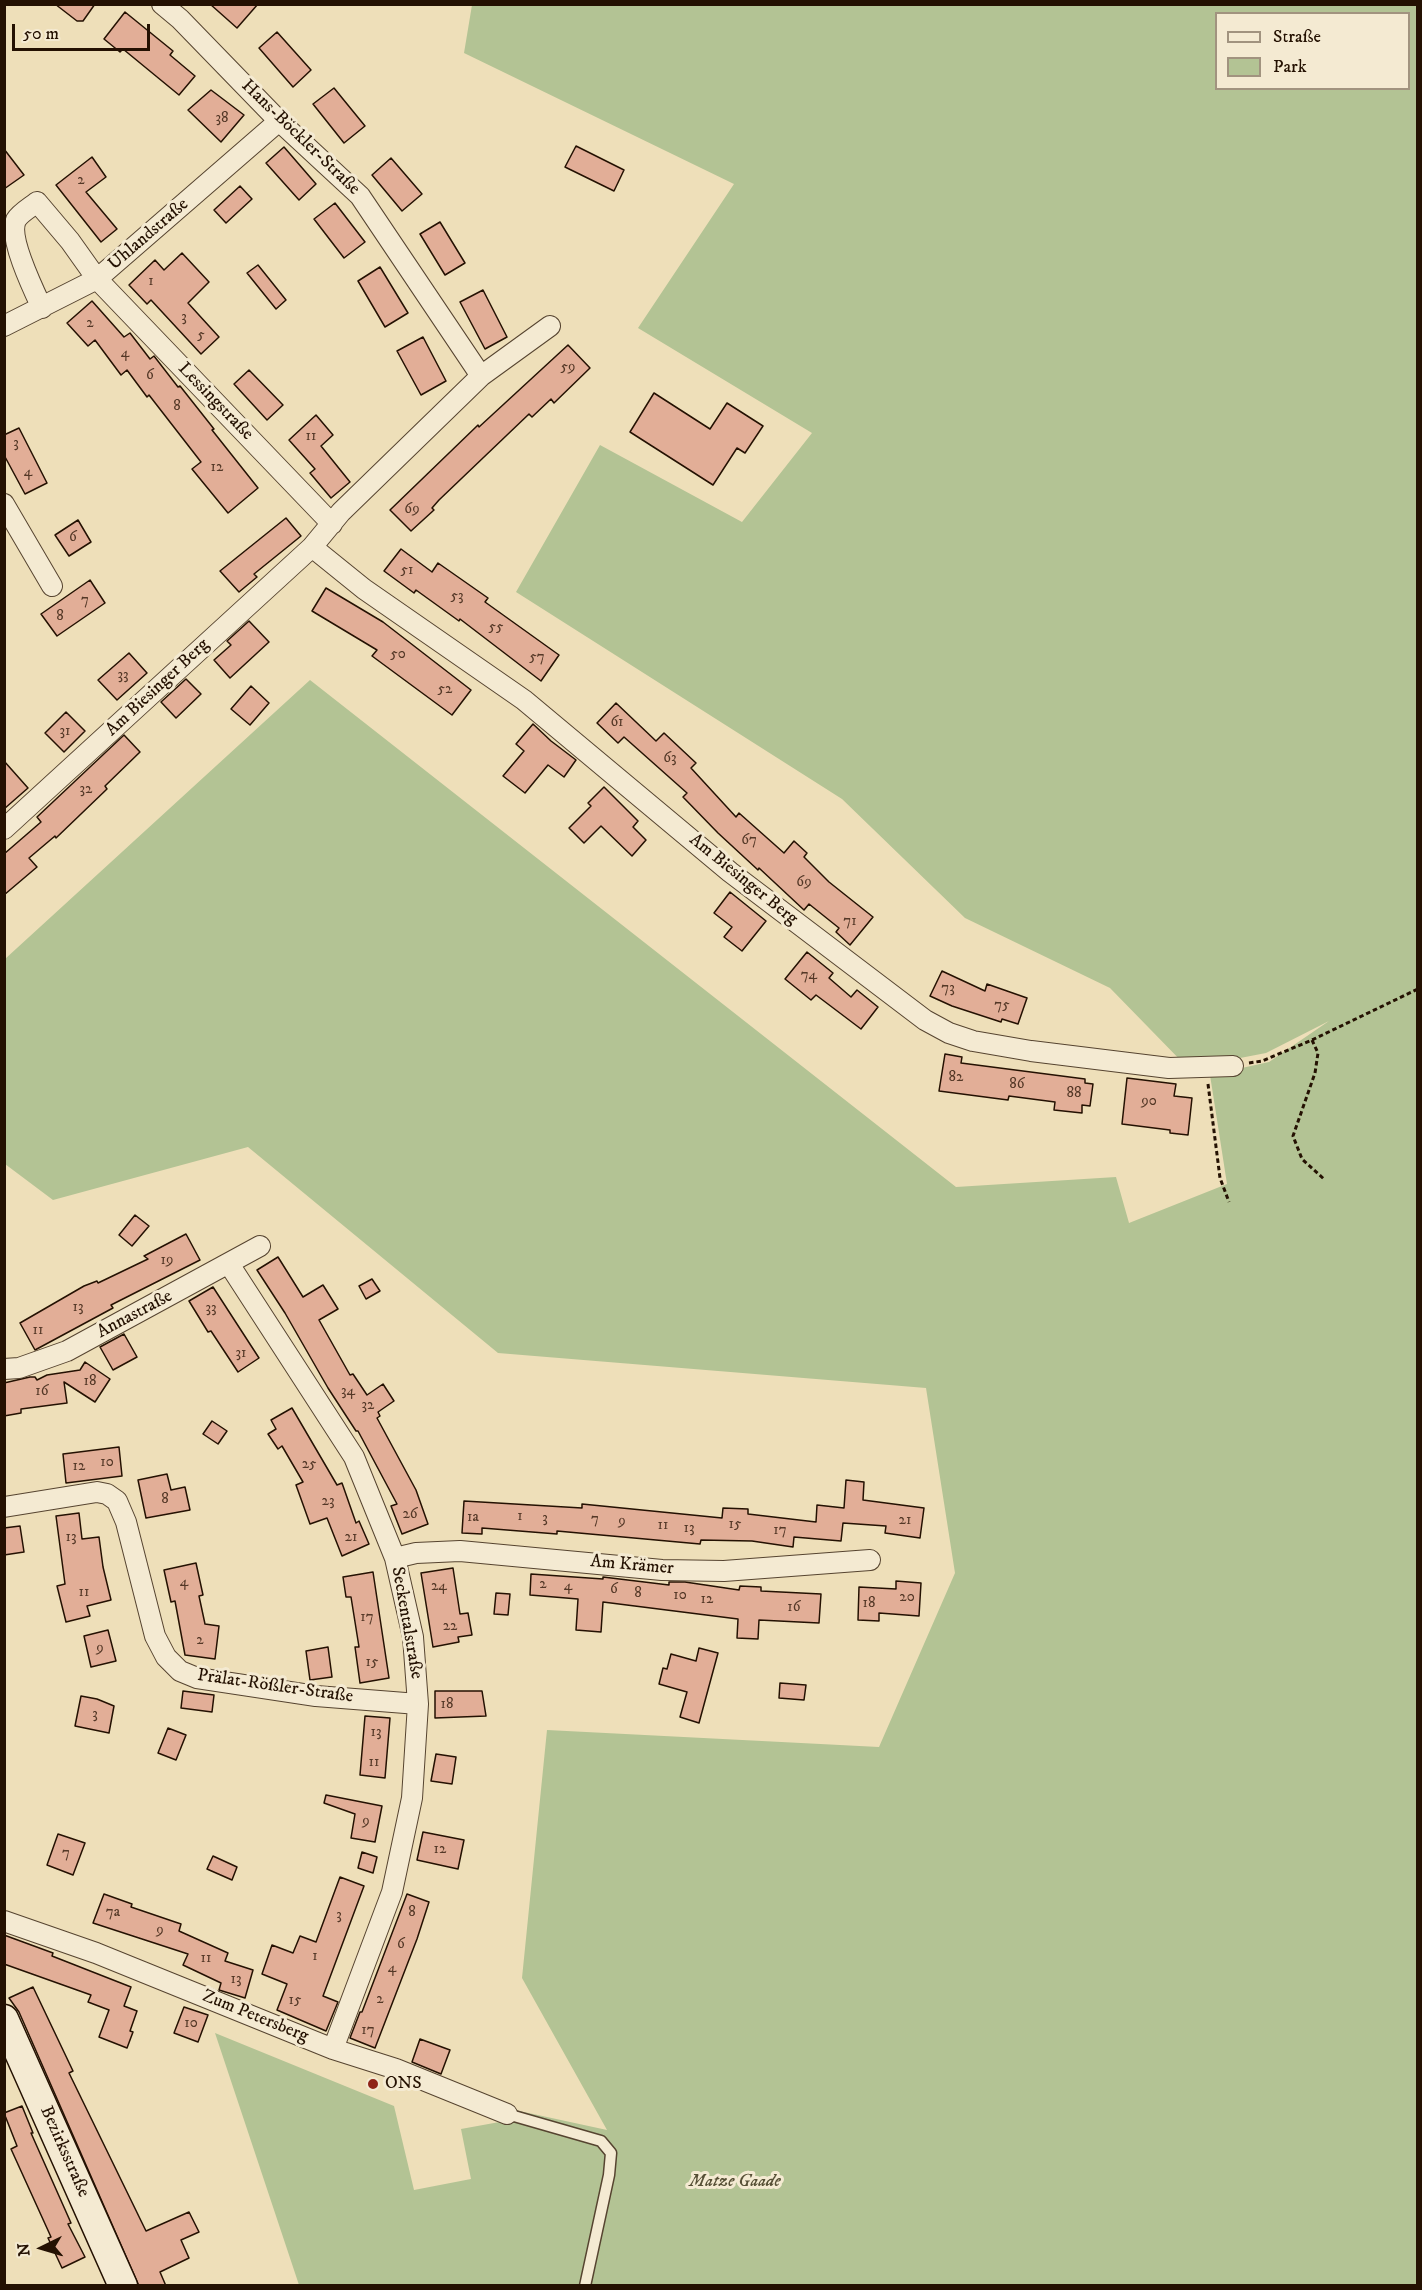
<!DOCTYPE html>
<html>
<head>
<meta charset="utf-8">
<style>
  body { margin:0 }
  #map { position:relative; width:1422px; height:2290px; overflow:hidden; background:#eedfb9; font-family:"IM FELL DW Pica",serif }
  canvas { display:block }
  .frame { position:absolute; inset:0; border:6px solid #241102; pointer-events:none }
  .legend { position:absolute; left:1215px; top:12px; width:195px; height:78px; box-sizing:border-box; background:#f4ead2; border:2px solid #a1937f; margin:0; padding:8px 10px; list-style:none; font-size:18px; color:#241102 }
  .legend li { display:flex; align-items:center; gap:12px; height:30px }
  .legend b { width:30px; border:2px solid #a1937f }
  .north { position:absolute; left:12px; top:2218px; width:60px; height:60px; -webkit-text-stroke:4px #f4ead2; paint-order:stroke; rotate:265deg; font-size:16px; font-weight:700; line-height:24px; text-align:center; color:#241102 }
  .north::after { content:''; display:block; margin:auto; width:21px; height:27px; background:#241102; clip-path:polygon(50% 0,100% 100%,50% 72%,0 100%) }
  .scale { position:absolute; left:12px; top:24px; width:138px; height:27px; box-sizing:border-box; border:3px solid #241102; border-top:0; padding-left:8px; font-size:18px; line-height:21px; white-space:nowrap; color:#241102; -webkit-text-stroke:4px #f4ead2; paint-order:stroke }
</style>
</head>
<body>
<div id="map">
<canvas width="1422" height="2290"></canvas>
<div class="frame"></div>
<ul class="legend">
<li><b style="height:8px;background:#f4ead2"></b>Straße</li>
<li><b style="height:16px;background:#b3c394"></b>Park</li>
</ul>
<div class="north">N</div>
<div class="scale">50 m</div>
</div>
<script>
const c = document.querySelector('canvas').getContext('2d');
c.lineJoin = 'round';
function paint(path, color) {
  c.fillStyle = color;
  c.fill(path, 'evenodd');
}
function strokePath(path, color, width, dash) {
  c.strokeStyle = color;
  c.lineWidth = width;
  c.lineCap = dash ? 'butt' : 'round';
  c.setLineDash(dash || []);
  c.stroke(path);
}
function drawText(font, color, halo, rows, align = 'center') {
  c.font = font + ' "IM FELL DW Pica",serif';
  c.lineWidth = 6;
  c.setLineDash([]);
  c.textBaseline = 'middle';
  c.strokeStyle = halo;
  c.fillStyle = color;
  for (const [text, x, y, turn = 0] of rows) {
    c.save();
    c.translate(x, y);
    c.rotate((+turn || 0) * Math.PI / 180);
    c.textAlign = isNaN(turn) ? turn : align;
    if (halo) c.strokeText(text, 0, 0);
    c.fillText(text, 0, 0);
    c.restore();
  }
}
const green = new Path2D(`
  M472 5H1417V2285H299L215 2033 394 2106 414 2190 471 2179 461 2129 505 2121 510 2109 607 2130 522 1978 547 1730 879 1747 955 1573 926 1388 498 1353 248 1147 53 1200 5 1164V959L310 680 956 1187 1116 1177 1129 1223 1227 1184 1210 1075 1269 1062 1329 1021 1266 1053 1188 1068 1110 988 965 918 842 799 516 592 600 445 742 522 812 433 638 328 734 184 464 53ZM1216 14H1408V88H1216Z`);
const building = new Path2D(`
  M55 4H95L83 21H77Z
  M210 4H258L237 28Z
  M125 12 173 51 170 55 195 76 179 95 123 49 120 52 104 39Z
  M277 32 311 70 293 87 259 48Z
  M334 88 365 126 344 143 313 104Z
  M211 90 244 115 221 142 188 110Z
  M576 146 624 170 614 191 565 167Z
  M284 147 316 184 299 200 266 163Z
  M4 149 24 175 4 189Z
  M92 157 106 177 86 192 117 229 101 242 56 185Z
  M391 158 422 194 402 211 372 175Z
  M240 186 252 199 226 223 214 210Z
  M335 203 365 242 344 258 314 219Z
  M440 222 465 263 445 275 420 234Z
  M182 253 209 282 188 303 219 337 201 354 151 300 147 304 129 285 155 260 164 270Z
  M258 265 286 300 276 309 247 273Z
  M380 267 408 313 385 327 358 281Z
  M483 290 507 337 485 349 460 302Z
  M92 301 124 337 130 333 150 359 154 356 178 387 180 386 214 429 212 430 258 488 228 513 192 469 201 462 149 395 147 397 127 370 121 375 95 340 88 346 67 323Z
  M423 337 446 381 421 395 397 351Z
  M568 345 590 368 554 403 551 399 532 417 529 414 439 500 432 508 434 510 411 531 390 510 478 425 479 427Z
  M249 370 283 405 267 420 234 384Z
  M654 393 710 429 727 403 763 426 745 453 737 448 713 485 630 432Z
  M316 415 333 435 321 446 350 482 331 498 310 473 315 469 289 440Z
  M19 428 47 483 25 494 4 455V435Z
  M286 518 301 536 254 574 257 577 239 592 220 571Z
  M78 520 91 542 69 556 55 535Z
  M401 549 432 572 438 563 488 598 485 602 559 655 541 681 460 619 459 621 416 590 414 593 384 571Z
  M90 580 105 603 57 636 41 614Z
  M326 588 383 622 471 690 452 715 372 656 377 650 312 611Z
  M249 621 269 642 230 678 214 660 231 645 227 641Z
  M129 653 147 673 117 700 98 680Z
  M186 679 201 694 176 718 161 702Z
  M251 686 269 703 250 725 231 709Z
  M616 703 656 741 664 733 696 763 691 768 736 817 739 813 784 853 794 841 807 853 804 857 829 882 873 917 850 945 836 932 839 928 809 904 804 910 759 868 758 870 718 833 683 797 687 793 624 737 618 743 597 723Z
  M66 712 85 731 64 752 45 733Z
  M533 724 551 741 576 760 564 777 548 765 525 793 503 776 524 751 516 744Z
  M124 735 140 752 105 786 107 789 56 838 55 836 29 858 37 867 4 895V854L41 822 37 817Z
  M4 761 28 788 4 809Z
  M604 787 638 821 633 827 646 840 632 856 601 826 584 843 569 828 591 806 588 803Z
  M730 892 766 921 742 951 724 937 732 927 714 913Z
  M807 952 833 973 829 978 851 997 857 990 878 1007 861 1029 816 995 811 1000 785 979Z
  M942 971 985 991 987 984 1027 998 1018 1024 1002 1019 1001 1022 952 1006 930 996Z
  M945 1054 962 1057 961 1063 1085 1079V1083L1093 1084 1090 1106 1082 1105V1113L1054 1110 1055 1102 1009 1096 1008 1100 939 1091Z
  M1127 1078 1176 1084 1174 1096 1192 1098 1188 1135 1170 1133V1130L1122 1124Z
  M135 1215 149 1226 132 1246 119 1235Z
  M186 1234 200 1260 111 1305 113 1308 35 1350 20 1323 84 1286 97 1281 98 1283 148 1259 144 1256Z
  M278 1257 303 1297 323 1285 338 1309 319 1320 350 1375 353 1374 367 1395 383 1384 394 1401 378 1412 380 1416 377 1418 416 1490 428 1524 402 1534 391 1506 397 1504 358 1431H356L328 1388 285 1313 257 1270Z
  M372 1279 380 1291 366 1299 359 1286Z
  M213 1287 259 1358 238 1372 211 1331 208 1332 189 1301Z
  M124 1334 137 1357 113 1370 100 1347Z
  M85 1362 110 1379 95 1402 64 1382 67 1403 21 1409V1413L4 1416V1383L30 1377H35L37 1380 47 1375 80 1370Z
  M292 1408 337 1485 342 1483 356 1523 359 1521 369 1544 342 1556 327 1518 310 1524 296 1485 303 1482 282 1446 278 1449 268 1434 276 1429 271 1420Z
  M212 1421 227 1431 218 1444 203 1434Z
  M119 1447 122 1476 66 1483 63 1454Z
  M167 1474 171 1490 185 1487 190 1510 146 1518 138 1480Z
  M846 1480 864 1482 863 1500 924 1508 920 1538 885 1533 886 1526 843 1523 841 1541 794 1537 793 1547 752 1541 701 1540 700 1544 557 1531V1534L482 1528V1534L462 1533 464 1501 582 1508V1504L722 1518 723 1508 748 1509V1514L816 1522 817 1505 844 1508Z
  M79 1513 82 1539 99 1537 103 1567 111 1600 87 1606 90 1616 66 1622 57 1586 65 1584 56 1516Z
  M20 1526 24 1552 4 1555V1528Z
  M196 1563 203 1595 199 1596 205 1624 219 1626 215 1659 185 1655 175 1601 171 1602 164 1570Z
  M453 1568 460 1614 468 1613 472 1635 458 1637 459 1642 433 1647 421 1573Z
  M373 1572 389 1678 360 1683 355 1647H359L351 1597H346L343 1577Z
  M531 1574 603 1579V1577L669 1585V1582H685L739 1590 740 1586 761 1587V1591L821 1594 819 1623 759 1620 758 1639 737 1638 738 1619 603 1602 601 1632 576 1630 578 1599 530 1595Z
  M896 1581 921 1583 919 1616 879 1613V1621L858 1620 859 1587 896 1589Z
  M496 1593 510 1594 508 1615 494 1614Z
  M108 1630 116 1661 91 1667 84 1636Z
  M328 1647 332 1677 310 1680 306 1651Z
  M699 1648 718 1653 699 1723 680 1717 687 1692 659 1684 663 1668 667 1669 671 1654 696 1661Z
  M780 1683 806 1685 804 1700 779 1698Z
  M183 1691 214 1695 212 1712 181 1708Z
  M435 1691H482L486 1716 435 1718Z
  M81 1696 97 1699 114 1706 109 1733 75 1726Z
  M365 1716 390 1718 385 1778 360 1775Z
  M168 1728 186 1735 176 1760 158 1753Z
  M436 1754 456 1757 452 1784 431 1781Z
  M326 1795 382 1806 375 1842 351 1838 355 1814 324 1803Z
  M423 1832 464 1840 458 1869 417 1860Z
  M58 1834 85 1843 73 1875 47 1865Z
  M362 1852 377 1857 373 1873 358 1868Z
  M213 1856 237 1867 232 1880 207 1869Z
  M340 1877 364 1886 323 1996 338 2002 326 2031 277 2010 287 1984 262 1974 272 1945 293 1953 300 1936 316 1942Z
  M104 1894 132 1904 131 1907 181 1924 179 1931 228 1953 225 1961 253 1970 245 1998 219 1990 221 1983 183 1965 188 1954 93 1923Z
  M407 1894 429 1902 417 1939 375 2048 350 2038 360 2012H362Z
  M4 1935 53 1953 52 1956 131 1987 124 2006 137 2011 130 2031 133 2032 127 2048 99 2037 109 2010 88 2002 91 1995 4 1964Z
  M33 1987 73 2071 69 2073 146 2231 189 2212 199 2232 181 2240 189 2258 160 2272 166 2286H139L19 2012 9 1998Z
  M184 2007 208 2015 198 2042 174 2033Z
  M420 2039 450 2050 441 2074 412 2062Z
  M22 2106 33 2133H31L71 2223 68 2224 85 2257 62 2268 48 2238 51 2237 11 2149 17 2146 4 2113Z`);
const path = new Path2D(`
  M1312 1040 1318 1053 1315 1073 1293 1136 1302 1159 1325 1180
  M1249 1063 1262 1061 1312 1040 1418 989
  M1208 1084 1220 1178 1229 1202`);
const service = new Path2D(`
  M507 2114 601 2141 611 2153 609 2175 585 2286`);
const minor = new Path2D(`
  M42 308C34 291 8 237 16 220 20 213 31 207 37 202L70 241 97 279 332 524
  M4 326 97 279 279 121
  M481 376 550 326
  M4 504 52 586
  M312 547 364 589 524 700 730 872 925 1020 949 1033 973 1041 1031 1051 1169 1068 1233 1066
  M4 829 312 547 341 512 481 376 360 196 279 121 180 19 162 4
  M229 1264 354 1457 395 1558 413 1637 418 1704 412 1798 392 1892 333 2049
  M4 1369 19 1368 67 1351 260 1246
  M4 1507 97 1492 107 1494 117 1501 126 1522 155 1636 166 1657 180 1671 197 1678 316 1696 418 1704
  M395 1558 416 1553 460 1551 662 1570 724 1571 870 1560
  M4 1921 96 1953 333 2049 396 2069 507 2114`);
const secondary = new Path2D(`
  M4 2019 123 2286`);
const markers = [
  [373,2084,6,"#8f2418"]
];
const numberNames = [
  ["38",222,119],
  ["2",81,181],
  ["1",151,282],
  ["3",184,318],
  ["2",90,324],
  ["5",201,336],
  ["4",125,354],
  ["59",568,368],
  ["6",150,376],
  ["8",177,407],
  ["11",311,437],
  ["3",16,444],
  ["12",217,468],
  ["4",28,473],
  ["69",412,510],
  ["6",73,538],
  ["51",407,571],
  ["53",457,597],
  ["7",85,601],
  ["8",60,617],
  ["55",496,628],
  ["50",398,655],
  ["57",537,658],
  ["33",123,676],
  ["52",445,690],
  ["61",617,723],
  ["31",65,732],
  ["63",670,759],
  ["32",86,790],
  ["67",749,841],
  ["69",804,883],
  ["71",850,922],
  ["74",809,976],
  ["73",948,989],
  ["75",1002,1006],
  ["82",956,1078],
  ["86",1017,1085],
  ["88",1074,1094],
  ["90",1149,1102],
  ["19",167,1261],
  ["13",78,1308],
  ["33",211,1309],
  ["11",38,1331],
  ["31",241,1354],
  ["18",90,1382],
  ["16",42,1392],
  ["34",348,1392],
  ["32",368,1406],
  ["10",107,1463],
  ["25",309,1465],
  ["12",79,1467],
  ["8",165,1500],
  ["23",328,1502],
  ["26",410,1515],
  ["1",520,1517],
  ["1a",473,1518],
  ["3",545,1519],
  ["7",595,1520],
  ["21",905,1521],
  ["9",622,1522],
  ["15",735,1525],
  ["11",663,1526],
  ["13",689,1529],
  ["17",780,1531],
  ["13",71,1538],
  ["21",351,1538],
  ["4",184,1583],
  ["2",543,1585],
  ["24",439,1587],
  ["4",568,1587],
  ["6",614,1590],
  ["11",84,1593],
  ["8",638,1594],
  ["10",680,1596],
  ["20",907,1598],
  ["12",707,1600],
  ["18",869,1604],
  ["16",794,1608],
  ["17",367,1618],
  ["22",450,1627],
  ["2",200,1641],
  ["9",100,1649],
  ["15",372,1663],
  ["18",447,1705],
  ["3",95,1715],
  ["13",376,1733],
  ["11",374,1763],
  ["9",366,1822],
  ["12",440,1850],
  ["7",66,1854],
  ["7a",113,1913],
  ["8",412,1913],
  ["3",339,1916],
  ["9",160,1931],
  ["6",401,1945],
  ["1",315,1957],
  ["11",206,1959],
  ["4",392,1969],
  ["13",236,1980],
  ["2",380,2000],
  ["15",295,2001],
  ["10",191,2024],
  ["17",368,2031]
];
const streetNames = [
  ["Hans-Böckler-Straße",300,138,44],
  ["Uhlandstraße",149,235,-41],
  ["Lessingstraße",215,402,46],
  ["Am Biesinger Berg",158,688,-43],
  ["Am Biesinger Berg",743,880,39],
  ["Annastraße",135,1315,-28],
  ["Am Krämer",632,1566,5],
  ["Seckentalstraße",406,1623,80],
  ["Prälat-Rößler-Straße",275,1687,8],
  ["Zum Petersberg",255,2017,22],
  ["Bezirksstraße",64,2152,66]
];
const poiNames = [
  ["ONS",385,2084]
];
const parkNames = [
  ["Matze Gaade",735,2182]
];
paint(green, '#b3c394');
paint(building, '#e2ae97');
strokePath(building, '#241102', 1.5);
strokePath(service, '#564430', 13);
strokePath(minor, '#564430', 22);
strokePath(secondary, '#241102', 31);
strokePath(path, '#241102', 3, [4.5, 3]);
strokePath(service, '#f4ead2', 10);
strokePath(minor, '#f4ead2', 20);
strokePath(secondary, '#f4ead2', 28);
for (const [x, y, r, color] of markers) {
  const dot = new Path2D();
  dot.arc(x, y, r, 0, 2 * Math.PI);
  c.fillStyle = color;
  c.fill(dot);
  strokePath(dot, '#f4ead2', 2);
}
drawText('15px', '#543827', null, numberNames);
drawText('18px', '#241102', '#f4ead2', streetNames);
drawText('18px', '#241102', '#f4ead2', poiNames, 'left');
drawText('italic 18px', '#564f35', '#f4ead2', parkNames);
</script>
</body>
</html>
